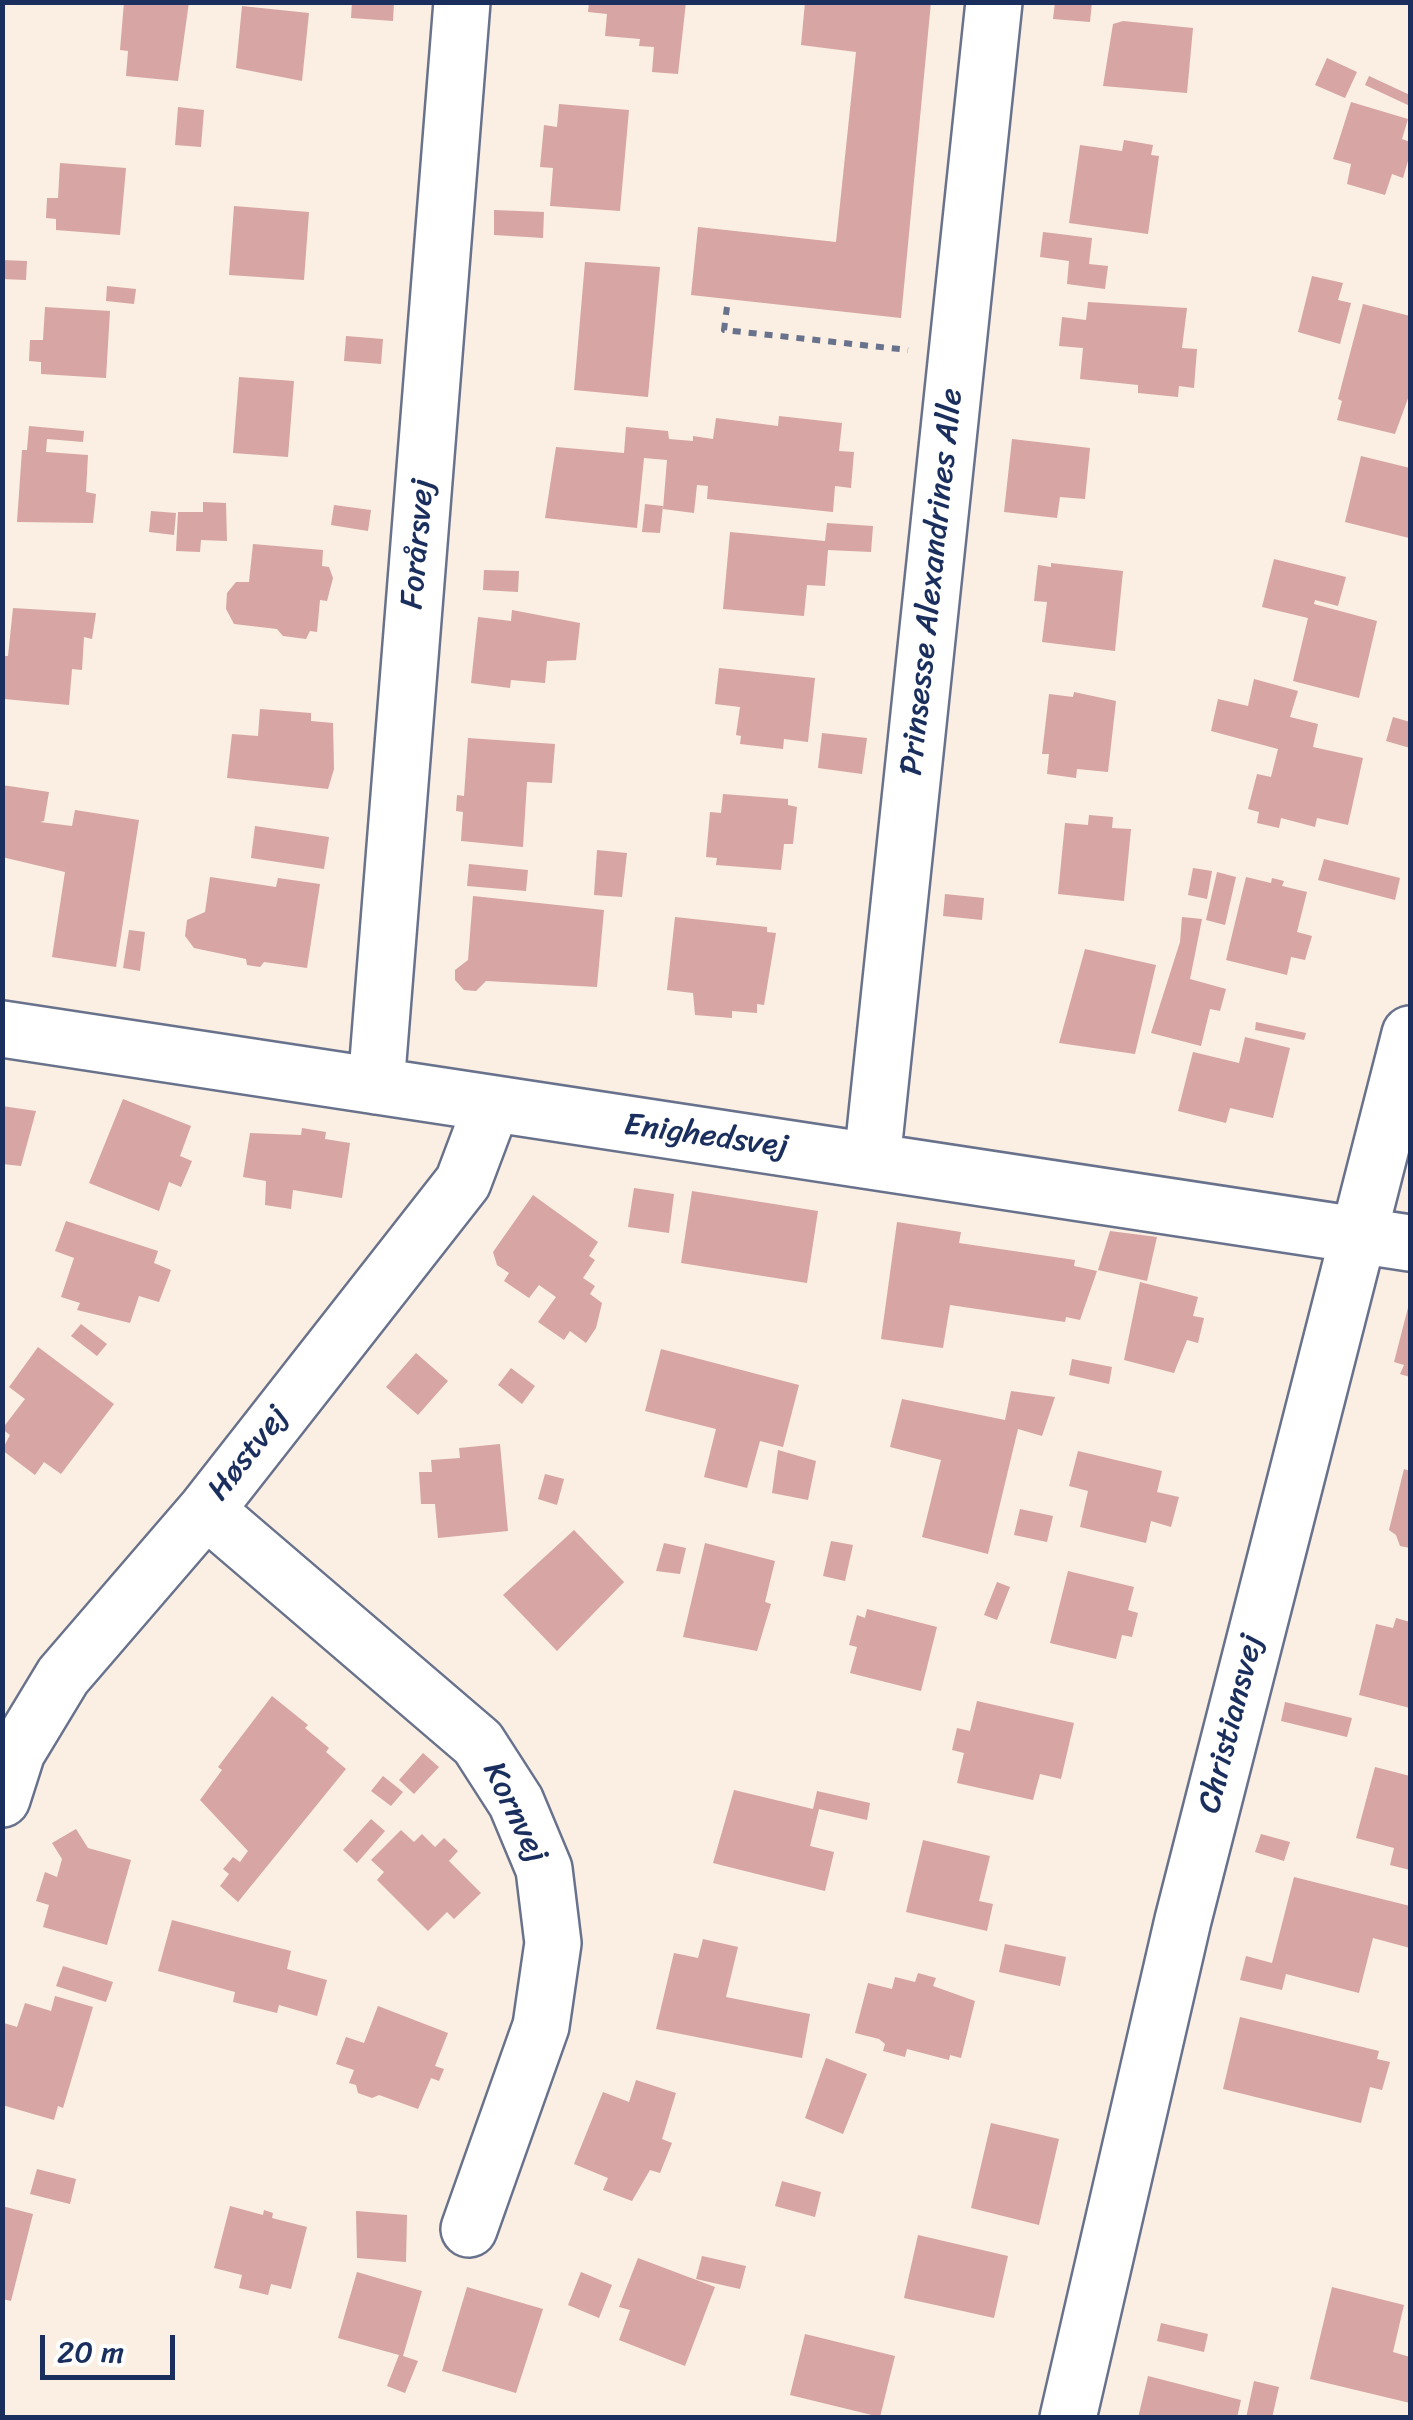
<!DOCTYPE html>
<html>
<head>
<meta charset="utf-8">
<style>
  body { margin:0 }
  #map { position:relative; width:1413px; height:2420px; overflow:hidden; background:#faefe2; font-family:Sriracha,sans-serif }
  canvas { display:block }
  .frame { position:absolute; inset:0; border:5px solid #1b2f5e; pointer-events:none }
  .scale { position:absolute; left:40px; top:2335px; width:135px; height:45px; box-sizing:border-box; border:5px solid #1b2f5e; border-top:0; padding-left:12px; font-size:30px; line-height:35px; white-space:nowrap; color:#1b2f5e; -webkit-text-stroke:8px #fff; paint-order:stroke }
</style>
</head>
<body>
<div id="map">
<canvas width="1413" height="2420"></canvas>
<div class="frame"></div>
<div class="scale">20 m</div>
</div>
<script>
const c = document.querySelector('canvas').getContext('2d');
c.lineJoin = 'round';
function paint(path, color) {
  c.fillStyle = color;
  c.fill(path, 'evenodd');
}
function strokePath(path, color, width, dash) {
  c.strokeStyle = color;
  c.lineWidth = width;
  c.lineCap = dash ? 'butt' : 'round';
  c.setLineDash(dash || []);
  c.stroke(path);
}
function drawText(font, color, halo, rows, align = 'center') {
  c.font = font + ' Sriracha,sans-serif';
  c.lineWidth = 8;
  c.setLineDash([]);
  c.textBaseline = 'middle';
  c.strokeStyle = halo;
  c.fillStyle = color;
  for (const [text, x, y, turn = 0] of rows) {
    c.save();
    c.translate(x, y);
    c.rotate((+turn || 0) * Math.PI / 180);
    c.textAlign = isNaN(turn) ? turn : align;
    if (halo) c.strokeText(text, 0, 0);
    c.fillText(text, 0, 0);
    c.restore();
  }
}
const building = new Path2D(`
  M124 2H189L178 81 126 76 128 51 120 50Z
  M352 2H394L393 21 351 18Z
  M589 2H686L678 74 652 72 654 47 639 46 640 39 605 36 607 14 588 12Z
  M805 2H931L901 318 691 295 698 227 836 242 856 52 801 45Z
  M1055 2H1092L1090 22 1053 19Z
  M242 6 309 13 302 81 236 68Z
  M1123 21 1193 28 1187 93 1103 86 1113 24Z
  M1327 58 1357 72 1345 98 1315 85Z
  M1369 76 1410 95V106L1365 85Z
  M1351 102 1408 119 1402 139 1410 142V154L1403 178 1392 174 1385 195 1347 184 1351 164 1333 159Z
  M559 104 629 110 620 211 550 206 553 168 540 167 544 125 557 127Z
  M178 107 204 110 201 147 175 145Z
  M1124 140 1153 145 1151 155 1159 156 1148 234 1069 223 1080 145 1122 151Z
  M60 163 126 168 120 235 56 230V219L46 218 47 198H58Z
  M234 206 309 212 304 280 229 275Z
  M494 210 544 212 543 238 494 235Z
  M1043 232 1092 238 1089 264 1108 266 1105 289 1067 284 1069 261 1040 257Z
  M2 260 27 261 26 280 2 279Z
  M585 262 660 267 648 397 574 390Z
  M1312 276 1343 283 1338 300 1351 303 1340 344 1298 332Z
  M107 286 136 289 134 304 106 301Z
  M1088 302 1187 308 1182 348 1197 349 1194 388 1179 386 1178 397 1138 393V385L1080 379 1083 348 1059 346 1062 317 1086 320Z
  M1363 304 1410 316V393L1395 434 1337 420 1342 401 1338 399Z
  M45 307 110 311 106 378 41 374V362L29 361 30 340H43Z
  M346 336 383 339 381 364 344 361Z
  M239 377 294 381 288 457 233 453Z
  M779 416 842 423 839 451 854 452 851 488 835 486 833 512 707 499 708 486 697 485 694 513 663 509 667 460 644 458 637 528 545 518 556 447 624 453 626 427 668 431 669 439 693 441V436L713 439 716 418 778 426Z
  M29 426 84 431 83 442 47 439 46 452 88 455 86 492 96 494 93 523 17 522 22 450H27Z
  M1012 439 1090 448 1085 499 1060 497 1057 518 1004 512Z
  M1361 456 1410 468 1409 538 1345 522Z
  M203 502 226 503 227 541 201 540 200 552 176 551 178 512H203Z
  M645 504 663 506 660 533 642 532Z
  M334 505 371 510 368 531 331 525Z
  M151 511 176 513 174 535 149 532Z
  M827 523 873 526 871 552 828 550 825 586 807 585 804 616 723 609 730 532 825 541Z
  M253 544 323 550 322 566 329 567 333 578 327 601 320 600 317 632 310 631 306 639 283 636 277 629 234 624 226 609 227 593 236 582H249Z
  M1274 559 1346 577 1338 606 1315 600 1314 604 1377 621 1359 698 1293 681 1308 618 1262 607Z
  M1051 563 1123 571 1115 651 1042 642 1047 602 1034 601 1038 565 1051 567Z
  M484 570 519 571 518 592 483 590Z
  M13 608 96 613 92 639 84 637 82 670 72 669 69 705 4 699 2 656H8Z
  M512 610 580 623 576 660 547 661 545 683 511 680 510 688 471 683 478 617 511 621Z
  M719 668 815 678 808 742 784 739 783 749 740 744 741 736 736 735 740 707 715 704Z
  M1254 679 1298 691 1290 717 1318 724 1313 747 1363 758 1348 825 1317 818 1315 827 1281 818 1279 828 1257 823 1259 812 1248 809 1257 774 1271 777 1278 749 1211 731 1218 699 1248 706Z
  M1074 692 1116 701 1108 772 1077 769 1076 778 1047 774 1049 754H1042L1049 694 1073 697Z
  M260 709 311 713V721L333 723 334 769 328 789 227 778 232 734 258 736Z
  M1393 717 1410 722V748L1386 741Z
  M822 733 867 738 862 774 818 768Z
  M468 738 555 744 552 783 527 782 523 847 461 841 463 812 456 811 457 795 464 796Z
  M2 785 49 792 44 821 40 822 72 826 75 810 139 820 116 967 52 957 65 872 2 857Z
  M723 794 788 799V805L797 807 793 844H784L781 870 716 865 717 858 706 857 710 812 721 813Z
  M1089 815 1113 817 1112 828 1131 829 1124 901 1058 894 1065 823 1088 825Z
  M255 826 329 837 324 869 251 858Z
  M597 850 627 853 622 897 594 895Z
  M1324 859 1400 878 1395 900 1318 880Z
  M469 864 528 870 526 891 467 886Z
  M1193 868 1212 871 1207 899 1188 895Z
  M1217 872 1236 877 1225 925 1206 920Z
  M210 877 276 887 278 878 320 884 307 968 264 962 260 967 247 965 246 959 194 948 185 936 187 920 205 912Z
  M1246 877 1271 883 1272 878 1284 881 1282 886 1307 892 1297 932 1312 936 1305 960 1291 957 1287 975 1226 960Z
  M945 894 984 898 982 920 943 916Z
  M473 896 604 910 597 987 486 981 476 991 464 990 455 980V970L468 960Z
  M675 917 767 927V932L776 933 764 1005 757 1004V1013L732 1011V1018L695 1015 693 993 667 990Z
  M1182 917 1202 919 1190 979 1226 989 1220 1011 1210 1009 1201 1046 1151 1033 1180 942Z
  M129 930 145 932 140 971 123 968Z
  M1085 949 1156 965 1135 1054 1059 1043Z
  M1256 1022 1306 1033 1304 1040 1255 1030Z
  M1245 1037 1290 1048 1273 1118 1230 1108 1226 1123 1178 1111 1193 1052 1239 1063Z
  M123 1099 191 1126 180 1156 192 1161 181 1187 169 1182 159 1211 89 1183Z
  M2 1106 36 1111 21 1166 2 1164Z
  M302 1128 326 1132 325 1139 350 1143 342 1198 293 1190 291 1209 265 1205 266 1181 243 1177 250 1133 301 1135Z
  M634 1188 674 1194 669 1233 628 1227Z
  M692 1191 818 1211 807 1283 681 1263Z
  M533 1195 598 1242 589 1256 595 1260 583 1278 595 1286 590 1294 602 1303 596 1328 586 1343 570 1331 564 1340 538 1322 556 1297 539 1285 529 1298 504 1281 509 1273 497 1265 493 1252Z
  M66 1221 158 1251 154 1263 171 1270 159 1302 139 1296 130 1323 77 1310 80 1303 61 1297 74 1258 55 1251Z
  M897 1222 961 1232 959 1243 1075 1260 1074 1266 1097 1271 1080 1320 1066 1317 1065 1322 950 1305 943 1348 881 1339Z
  M1110 1231 1157 1237 1147 1281 1098 1270Z
  M1140 1282 1198 1297 1193 1316 1204 1318 1198 1343 1187 1340 1174 1373 1124 1360Z
  M1410 1300V1377L1400 1374 1404 1365 1394 1362Z
  M81 1324 107 1344 97 1356 71 1336Z
  M38 1347 114 1404 61 1474 44 1462 35 1475 2 1450 10 1435 2 1429 25 1399 9 1387Z
  M661 1349 799 1385 783 1447 760 1441 747 1488 704 1477 716 1429 645 1411Z
  M416 1353 448 1381 418 1415 386 1387Z
  M1072 1359 1112 1367 1109 1384 1069 1375Z
  M511 1368 535 1386 522 1404 498 1385Z
  M1011 1391 1055 1397 1042 1436 1018 1429 988 1554 922 1537 941 1460 890 1447 902 1399 1005 1420Z
  M500 1444 508 1531 438 1538 435 1504H421L419 1472H432L431 1460 460 1458 459 1448Z
  M778 1450 816 1461 808 1500 772 1493Z
  M1078 1451 1162 1471 1157 1492 1179 1497 1171 1527 1151 1521 1146 1543 1080 1527 1088 1491 1069 1486Z
  M1404 1469 1410 1471V1548L1400 1546 1396 1535 1389 1530Z
  M545 1474 564 1479 557 1505 538 1499Z
  M1020 1509 1053 1516 1047 1542 1014 1535Z
  M574 1530 624 1582 557 1651 503 1595Z
  M831 1541 853 1545 845 1581 823 1576Z
  M664 1543 686 1548 680 1574 656 1571Z
  M705 1543 775 1561 765 1602 771 1604 757 1651 683 1637Z
  M1068 1571 1134 1587 1128 1610 1138 1613 1132 1637 1122 1635 1116 1659 1050 1643Z
  M997 1582 1010 1587 997 1620 984 1615Z
  M867 1609 937 1627 921 1691 850 1673 857 1647 849 1645 857 1615 865 1618Z
  M1396 1618 1410 1622V1708L1359 1695 1376 1624 1393 1628Z
  M272 1696 308 1725 305 1728 329 1748 326 1752 346 1769 238 1902 220 1886 229 1874 223 1869 233 1857 240 1862 248 1851 200 1800 222 1770 218 1767Z
  M977 1701 1074 1723 1061 1779 1040 1774 1033 1800 957 1783 964 1753 952 1750 957 1728 970 1731Z
  M1285 1702 1352 1718 1347 1737 1281 1721Z
  M423 1753 439 1767 414 1794 399 1780Z
  M1375 1767 1410 1776V1870L1390 1865 1394 1848 1356 1838Z
  M383 1776 403 1792 391 1806 371 1791Z
  M734 1790 813 1809 817 1791 870 1803 867 1820 819 1809 810 1846 834 1852 825 1891 713 1863Z
  M371 1819 385 1831 357 1863 343 1850Z
  M76 1829 88 1848 131 1860 107 1945 43 1927 49 1905 36 1901 45 1872 57 1877 62 1859 52 1843Z
  M401 1830 414 1842 422 1834 435 1847 444 1838 458 1851 449 1861 481 1893 454 1919 447 1912 428 1931 377 1880 384 1872 371 1860Z
  M1261 1834 1290 1842 1284 1861 1255 1852Z
  M923 1840 990 1856 979 1901 993 1904 987 1931 906 1912Z
  M1294 1877 1410 1906V1948L1373 1938 1359 1993 1286 1974 1282 1990 1240 1980 1246 1956 1272 1963Z
  M172 1920 291 1951 287 1969 327 1980 317 2016 279 2005 277 2013 233 2002 235 1992 158 1971Z
  M703 1939 738 1947 726 1997 810 2014 802 2058 656 2029 674 1953 698 1958Z
  M1005 1944 1066 1957 1060 1986 999 1972Z
  M63 1966 113 1982 106 2002 56 1986Z
  M918 1973 936 1978 933 1986 975 2001 961 2058 950 2055 949 2060 907 2049 905 2057 883 2051 885 2044 879 2039 855 2033 868 1983 892 1989 895 1977 915 1982Z
  M55 1996 93 2007 63 2108 58 2106 54 2120 2 2105V2030L4 2023 17 2027 25 2003 51 2011Z
  M378 2006 448 2033 435 2066 444 2069 439 2081 431 2078 418 2109 379 2095 372 2098 358 2093 356 2085 349 2083 354 2070 336 2064 346 2037 364 2043Z
  M1240 2017 1379 2051 1377 2059 1390 2062 1382 2090 1370 2087 1361 2123 1223 2089Z
  M826 2058 867 2074 843 2134 805 2118Z
  M636 2080 676 2093 662 2139 672 2143 660 2173 650 2170 632 2201 603 2190 608 2178 574 2164 603 2092 629 2102Z
  M991 2123 1059 2139 1039 2225 971 2208Z
  M37 2169 76 2179 70 2204 30 2194Z
  M782 2181 821 2192 815 2217 775 2206Z
  M2 2206 33 2214 11 2301 2 2299Z
  M230 2206 263 2215 264 2210 273 2213 272 2218 307 2227 291 2289 271 2284 268 2295 239 2288 242 2275 214 2268Z
  M356 2211 407 2215 406 2262 357 2258Z
  M918 2235 1008 2256 994 2318 904 2298Z
  M702 2256 746 2266 740 2289 696 2279Z
  M638 2258 715 2287 685 2366 619 2340 630 2310 619 2307Z
  M357 2272 422 2291 403 2356 418 2361 405 2393 387 2386 399 2355 338 2338Z
  M581 2272 612 2285 599 2318 568 2305Z
  M467 2287 543 2309 516 2393 442 2371Z
  M1332 2287 1404 2305 1393 2352 1410 2357V2403L1310 2379Z
  M1161 2323 1208 2334 1204 2352 1157 2341Z
  M805 2334 895 2356 880 2417 790 2395Z
  M1148 2376 1241 2400 1237 2418H1138Z
  M1254 2381 1279 2387 1272 2418H1246Z`);
const path = new Path2D(`
  M727 307 724 330 908 350`);
const minor = new Path2D(`
  M2 1029 1410 1243
  M376 1086 462 2
  M872 1161 994 2
  M206 1510 478 1743 516 1802 544 1869 553 1943 541 2026 469 2229
  M2 1799 17 1752 63 1676 206 1510 463 1182 492 1105
  M1068 2418 1183 1920 1410 1034`);
const streetNames = [
  ["Forårsvej",419,544,-85],
  ["Prinsesse Alexandrines Alle",933,582,-84],
  ["Enighedsvej",706,1137,8],
  ["Høstvej",249,1454,-52],
  ["Christiansvej",1232,1724,-76],
  ["Kornvej",514,1813,64]
];
paint(building, '#d7a5a3');
strokePath(minor, '#69728c', 60);
strokePath(path, '#69728c', 6, [8, 8]);
strokePath(minor, '#fff', 55);
drawText('32px', '#1b2f5e', '#fff', streetNames);
</script>
</body>
</html>
